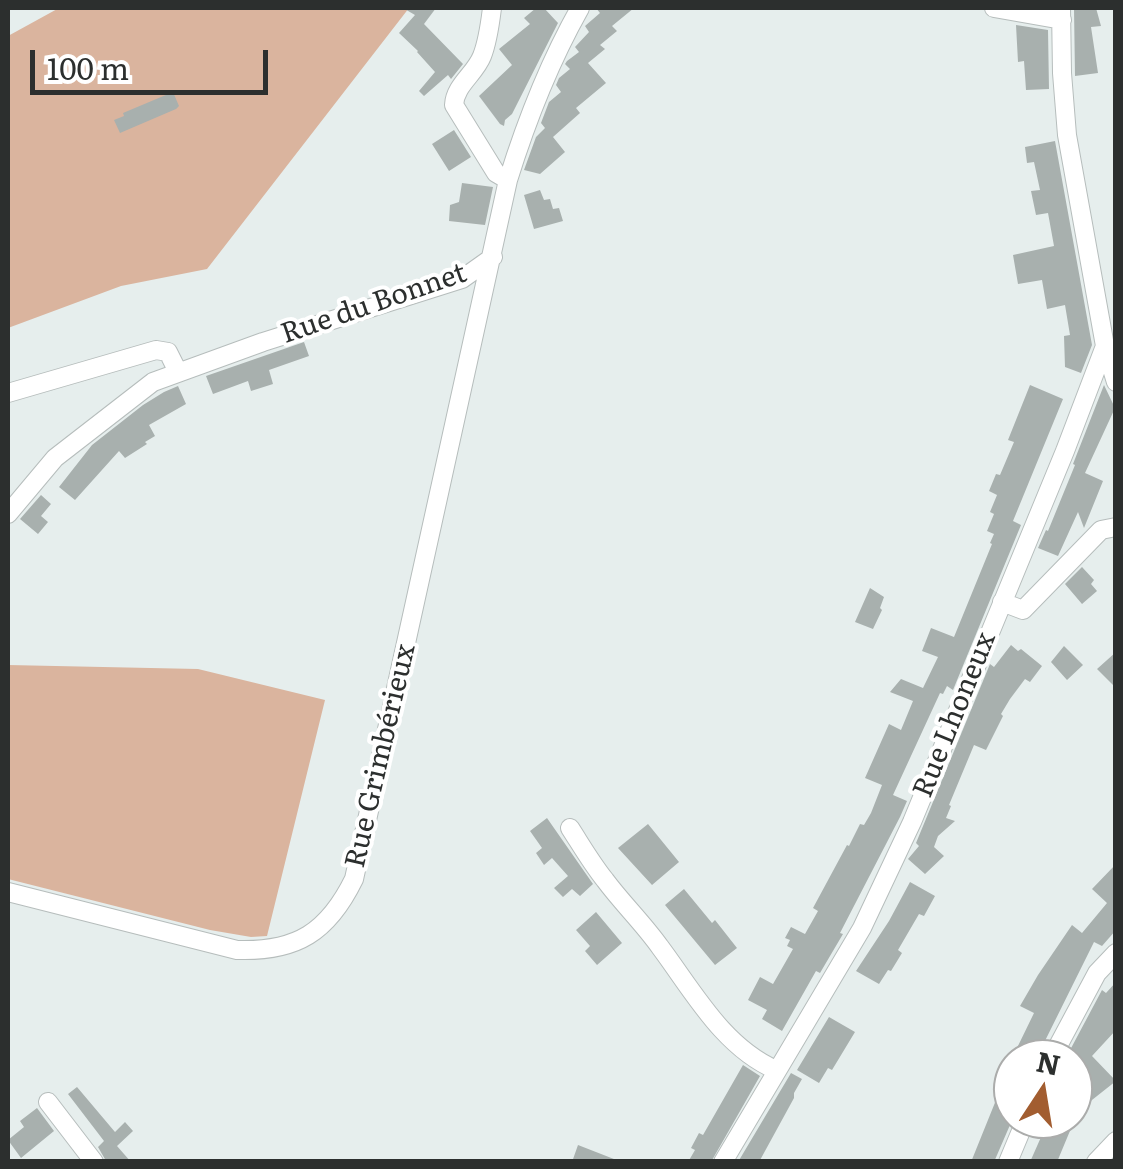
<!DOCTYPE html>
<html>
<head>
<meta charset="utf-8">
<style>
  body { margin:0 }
  #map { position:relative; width:1123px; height:1169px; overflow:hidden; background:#e6eeed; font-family:Literata,serif }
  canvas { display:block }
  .frame { position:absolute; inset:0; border:10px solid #2c2f2e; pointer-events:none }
  .north { position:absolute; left:993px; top:1039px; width:100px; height:100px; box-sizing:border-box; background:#fff; border:2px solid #abacab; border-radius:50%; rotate:12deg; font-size:28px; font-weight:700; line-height:40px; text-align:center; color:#2c2f2e }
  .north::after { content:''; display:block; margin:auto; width:35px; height:45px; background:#a25d30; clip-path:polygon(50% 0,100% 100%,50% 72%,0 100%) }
  .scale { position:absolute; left:30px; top:50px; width:238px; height:45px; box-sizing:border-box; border:5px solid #2c2f2e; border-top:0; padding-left:12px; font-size:30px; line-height:35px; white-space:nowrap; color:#2c2f2e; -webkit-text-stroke:8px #fff; paint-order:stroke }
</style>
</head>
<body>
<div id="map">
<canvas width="1123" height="1169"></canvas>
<div class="frame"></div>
<div class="north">N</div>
<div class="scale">100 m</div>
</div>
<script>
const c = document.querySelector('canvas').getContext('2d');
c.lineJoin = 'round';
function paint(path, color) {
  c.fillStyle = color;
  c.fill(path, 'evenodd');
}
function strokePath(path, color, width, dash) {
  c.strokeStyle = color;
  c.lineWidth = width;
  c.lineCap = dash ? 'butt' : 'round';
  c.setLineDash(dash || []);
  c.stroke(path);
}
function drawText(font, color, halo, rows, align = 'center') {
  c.font = font + ' Literata,serif';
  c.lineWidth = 8;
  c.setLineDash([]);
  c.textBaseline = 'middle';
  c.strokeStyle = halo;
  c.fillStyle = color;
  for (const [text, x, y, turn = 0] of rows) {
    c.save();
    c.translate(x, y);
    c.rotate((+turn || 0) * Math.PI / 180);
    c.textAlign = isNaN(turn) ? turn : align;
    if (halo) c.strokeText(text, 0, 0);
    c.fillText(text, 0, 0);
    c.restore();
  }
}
const green = new Path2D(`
  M59 8H409L207 269 121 286 8 328V36Z
  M8 665 198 669 325 700 267 936 251 937 210 930 8 879Z`);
const building = new Path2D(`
  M403 8H436L424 24 463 64 451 79 448 75 424 96 419 91 435 72 417 52 418 51 399 33 415 15Z
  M536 8H544L558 23 512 114 505 120 504 126 500 124 479 96 512 65 499 49 530 24 524 18Z
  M596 8H634L612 26 617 31 600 45 605 49 588 63 606 83 576 108 580 113 553 137 565 152 540 174 524 170 536 137 545 128 541 123 549 102 561 92 556 85 559 78 570 69 565 64 567 61 579 52 575 47 589 32 585 26 600 13Z
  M1074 8H1096L1101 26 1091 27 1098 73 1075 76Z
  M1016 25 1048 30 1049 89 1026 90 1024 61 1018 62Z
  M173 92 179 106 176 109 120 133 114 120 124 116 123 113Z
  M454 130 471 157 449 171 432 144Z
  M1055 141 1092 345 1081 373 1065 367 1064 336 1070 335 1065 305 1047 309 1042 280 1018 284 1013 255 1054 246 1048 213 1036 215 1031 191 1040 190 1034 162 1027 163 1025 147Z
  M462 183 493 187 485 225 449 221 450 205 459 202Z
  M540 190 544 200 550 199 553 209 559 208 563 221 534 229 524 195Z
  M304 342 309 356 269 370 273 384 251 391 248 381 213 394 206 376Z
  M1030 385 1063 399 1013 521 1021 525 953 690 947 686 943 694 940 693 893 795 907 801 900 817 840 933 843 934 820 973 816 971 782 1031 762 1019 767 1010 748 1000 760 977 773 984 793 949 787 946 790 940 785 938 791 927 805 934 818 911 813 908 847 845 849 846 860 824 864 825 871 813 882 785 865 778 889 724 901 730 913 701 890 692 901 679 923 688 938 657 922 651 931 628 954 637 992 544 990 543 994 534 987 531 994 514 990 512 997 495 989 491 996 474 1000 475 1014 442 1008 440Z
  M1104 385 1115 408 1085 473 1103 481 1084 528 1078 512 1058 556 1038 548 1046 530 1048 531 1075 465 1073 464Z
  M178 386 186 404 149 425 155 436 145 442 147 444 125 458 119 451 75 500 59 487 92 445 143 405 164 392Z
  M41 495 51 504 41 516 48 522 38 534 20 519Z
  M1082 567 1094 580 1091 584 1097 591 1082 604 1065 584Z
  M870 588 884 597 880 608 882 610 873 629 855 622Z
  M1011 645 1018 651 1021 649 1042 666 1030 682 1025 679 1010 699 1001 714 1003 716 986 750 974 745 949 805 951 806 946 818 955 821 938 836 934 847 944 856 925 874 908 859 919 846 916 843 990 664 994 667Z
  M1064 646 1083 665 1067 680 1051 662Z
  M1116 652V688L1097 669Z
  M547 818 593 884 580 896 572 889 563 897 554 888 568 876 552 858 544 865 536 853 542 848 530 831Z
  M648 824 679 862 652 885 618 848Z
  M1116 864V930L1102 946 1094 942 1036 1059H1015L1019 1050 1017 1048 1034 1013 1020 1006 1038 975 1072 925 1082 933 1107 903 1092 889Z
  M910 882 935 896 924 916 919 914 898 950 902 953 891 971 888 970 879 984 856 971 889 921Z
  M684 889 712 923 715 920 737 948 715 965 665 905Z
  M596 912 622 943 597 965 585 951 590 946 576 930Z
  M1116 982V1030L1092 1056 1116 1081 1073 1115V1085L1088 1072 1069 1052 1102 990 1106 993Z
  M829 1017 855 1032 832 1070 828 1068 819 1083 797 1070Z
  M1013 1058V1118L994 1162H971Z
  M743 1065 760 1076 711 1162H688L695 1150 691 1148 699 1133 703 1135Z
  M791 1073 802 1079 794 1093V1098L759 1162H738Z
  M77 1087 115 1132 125 1122 133 1131 117 1146 131 1162 106 1161 98 1147 104 1141 68 1094Z
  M37 1108 54 1131 21 1158 8 1140 24 1127 20 1121Z
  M1049 1119H1060L1072 1126 1057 1162H1030Z
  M578 1145 619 1161 618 1162H572Z`);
const minor = new Path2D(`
  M492 8C490 24 488 41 482 56 475 74 455 85 454 105L496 173 508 180
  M994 8 1062 20
  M1061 8 1062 73 1067 135 1105 346 1116 382
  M8 393 156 350 168 352 178 372
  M8 514 55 458 153 382 263 342 462 279 493 257
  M1002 602 1023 610 1101 530 1116 527
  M570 828C581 845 592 864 605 880 622 903 643 923 660 947 693 991 723 1047 776 1070
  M8 892 237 950C297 952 328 932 354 879L508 180C527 119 549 63 580 8
  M1051 1059 1097 973 1116 953
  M48 1102 94 1162
  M723 1162 862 928 912 822 1065 451 1105 346
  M1008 1162 1026 1119
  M1096 1162 1116 1141`);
const streetNames = [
  ["Rue du Bonnet",374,304,-19],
  ["Rue Lhoneux",955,715,-68],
  ["Rue Grimbérieux",381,756,-77]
];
paint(green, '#dab49e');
paint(building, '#a8b0ae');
strokePath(minor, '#b6bdbc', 20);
strokePath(minor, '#fff', 18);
drawText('28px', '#2c2f2e', '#fff', streetNames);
</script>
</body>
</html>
